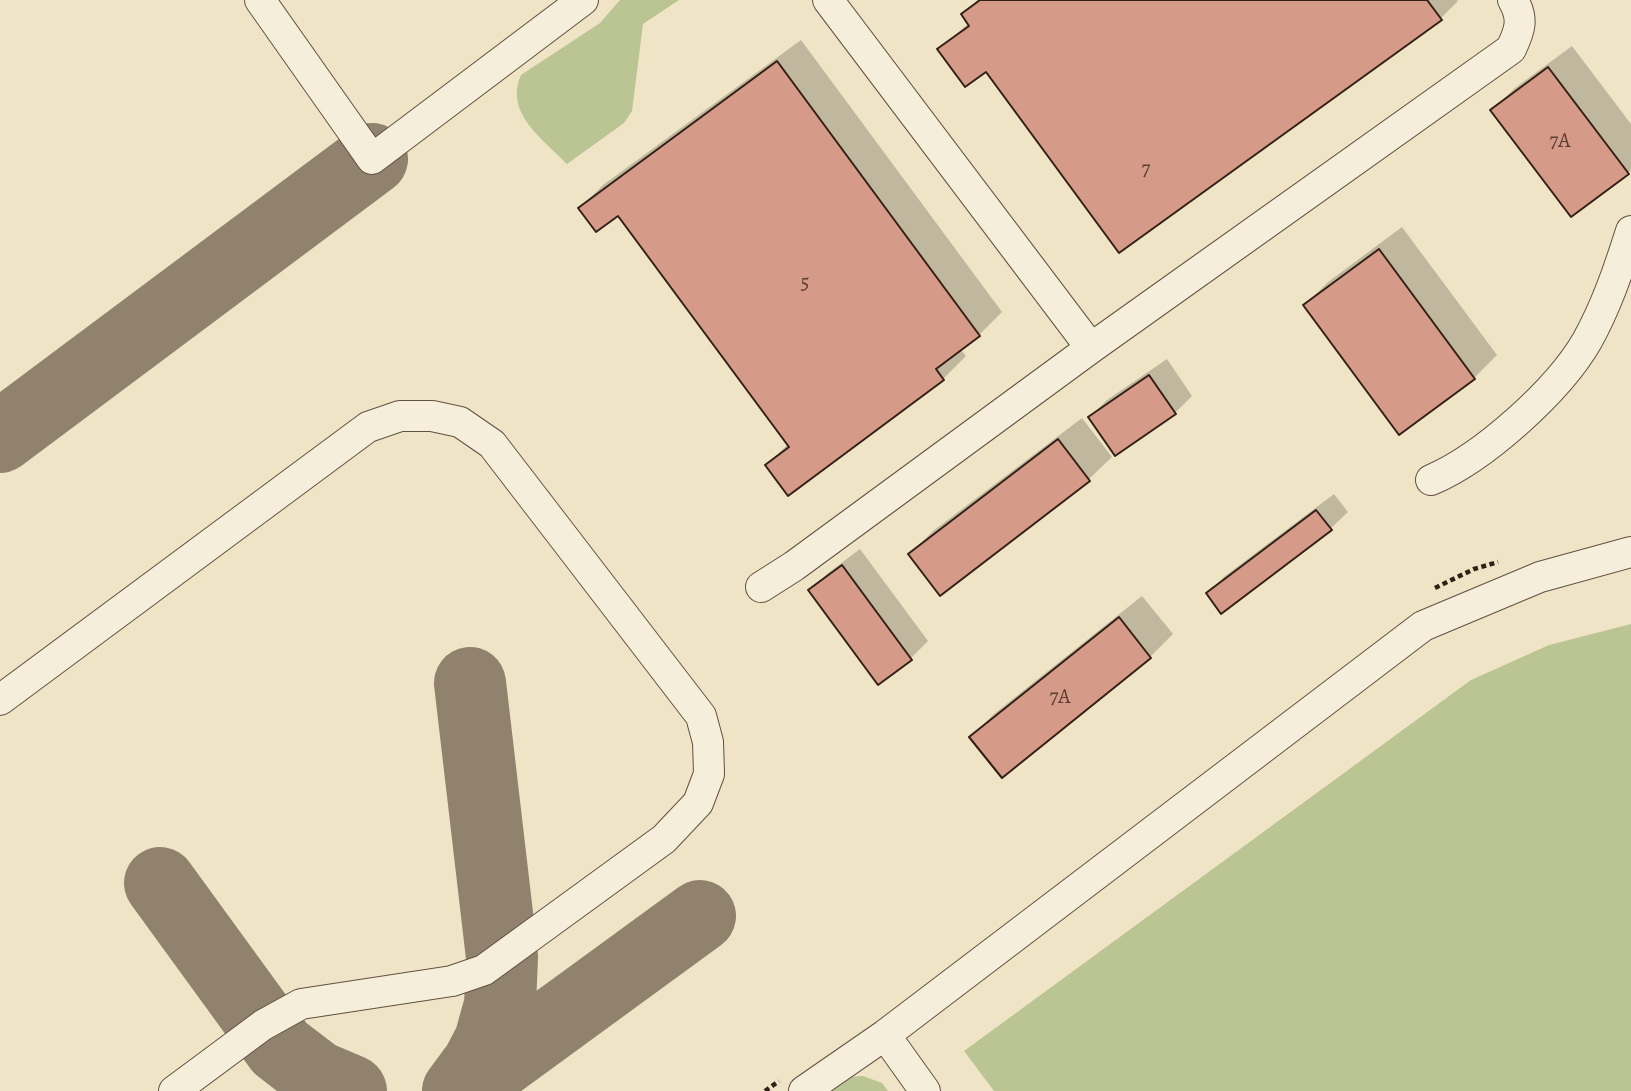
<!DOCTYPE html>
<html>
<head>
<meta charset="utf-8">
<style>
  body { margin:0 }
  canvas { display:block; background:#efe5c6 }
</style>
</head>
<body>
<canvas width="1631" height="1091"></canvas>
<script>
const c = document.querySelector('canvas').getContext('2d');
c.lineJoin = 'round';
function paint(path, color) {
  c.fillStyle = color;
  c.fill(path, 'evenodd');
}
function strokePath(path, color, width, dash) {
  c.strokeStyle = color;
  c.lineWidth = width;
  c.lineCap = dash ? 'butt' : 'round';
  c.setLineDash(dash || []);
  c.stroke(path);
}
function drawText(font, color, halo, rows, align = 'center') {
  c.font = font + ' Alegreya,serif';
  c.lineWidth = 5;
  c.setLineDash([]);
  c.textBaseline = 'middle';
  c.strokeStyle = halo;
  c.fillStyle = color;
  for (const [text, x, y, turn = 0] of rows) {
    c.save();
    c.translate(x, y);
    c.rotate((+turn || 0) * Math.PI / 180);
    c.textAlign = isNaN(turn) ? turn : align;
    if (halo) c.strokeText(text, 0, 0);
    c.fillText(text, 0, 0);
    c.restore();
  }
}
const green = new Path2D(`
  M620 0H679L643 24 632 111 624 123 567 164C543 139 504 113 521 75L600 23Z
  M1631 624V1091H994L964 1051 1471 680 1549 645Z
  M863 1076 882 1083 888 1091H824L842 1077Z`);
const shadow = new Path2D(`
  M978 0H1457L1458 1 1441 18 987 69 939 49 969 23 963 14Z
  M801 40 1002 312 979 335 960 349 966 356 943 379 767 465 788 444 618 214 580 208 603 185Z
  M1572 46 1631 124V170L1572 215 1493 110 1515 88Z
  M1402 227 1497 355 1474 378 1400 433 1305 305 1328 282Z
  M1167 359 1192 396 1175 413 1090 417 1107 400Z
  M1082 418 1112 457 1089 479 940 593 910 554 933 531Z
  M1334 494 1348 512 1330 529 1208 593 1225 576Z
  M860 549 928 641 911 658 878 683 810 591 828 573Z
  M1142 596 1173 634 1150 657 971 737 994 714Z`);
const taxiway = new Path2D(`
  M0 437 372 159
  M160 883 280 1048 318 1077 351 1091
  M467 1086 700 916
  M458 1091 478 1064 490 1041 500 1005 502 957 470 683`);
const building = new Path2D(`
  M980 0H1427L1442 20 1119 253 986 72 965 87 937 49 969 26 961 14Z
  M777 61 980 336 936 369 944 380 788 496 765 465 789 447 618 216 596 232 578 208Z
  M1548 67 1629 174 1571 217 1490 110Z
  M1379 249 1475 379 1399 435 1303 305Z
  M1149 375 1176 414 1115 456 1088 417Z
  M1058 439 1090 481 940 596 908 554Z
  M1316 510 1332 530 1221 614 1206 593Z
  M842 565 912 660 878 685 808 590Z
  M1119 617 1151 658 1002 778 969 737Z`);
const path = new Path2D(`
  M1435 588 1474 569 1498 562
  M765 1091 779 1081`);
const minor = new Path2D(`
  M260 0 372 159 583 0
  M828 0 1091 348
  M1431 480C1483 458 1558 391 1587 341 1606 307 1619 269 1631 231
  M761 587 794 566 1091 348 1511 49C1520 30 1524 19 1513 0
  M0 700 368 427 400 416H432L460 422 492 444 701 716 708 742 709 774 698 803 664 839 484 970 452 981 301 1004 263 1025 174 1091
  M885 1035 925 1091
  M804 1091 885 1035 1423 626 1540 577 1631 552`);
const numberNames = [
  ["7А",1560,142],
  ["7",1146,170],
  ["5",805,284],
  ["7А",1060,698]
];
paint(green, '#bbc493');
paint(shadow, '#0003');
strokePath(taxiway, '#91826e', 72);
paint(building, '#d59b88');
strokePath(building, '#331f15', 2);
strokePath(minor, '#625041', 32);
strokePath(path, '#331f15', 4.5, [5, 3.5]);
strokePath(minor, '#f5eeda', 30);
drawText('21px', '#5c3e32', null, numberNames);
</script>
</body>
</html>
